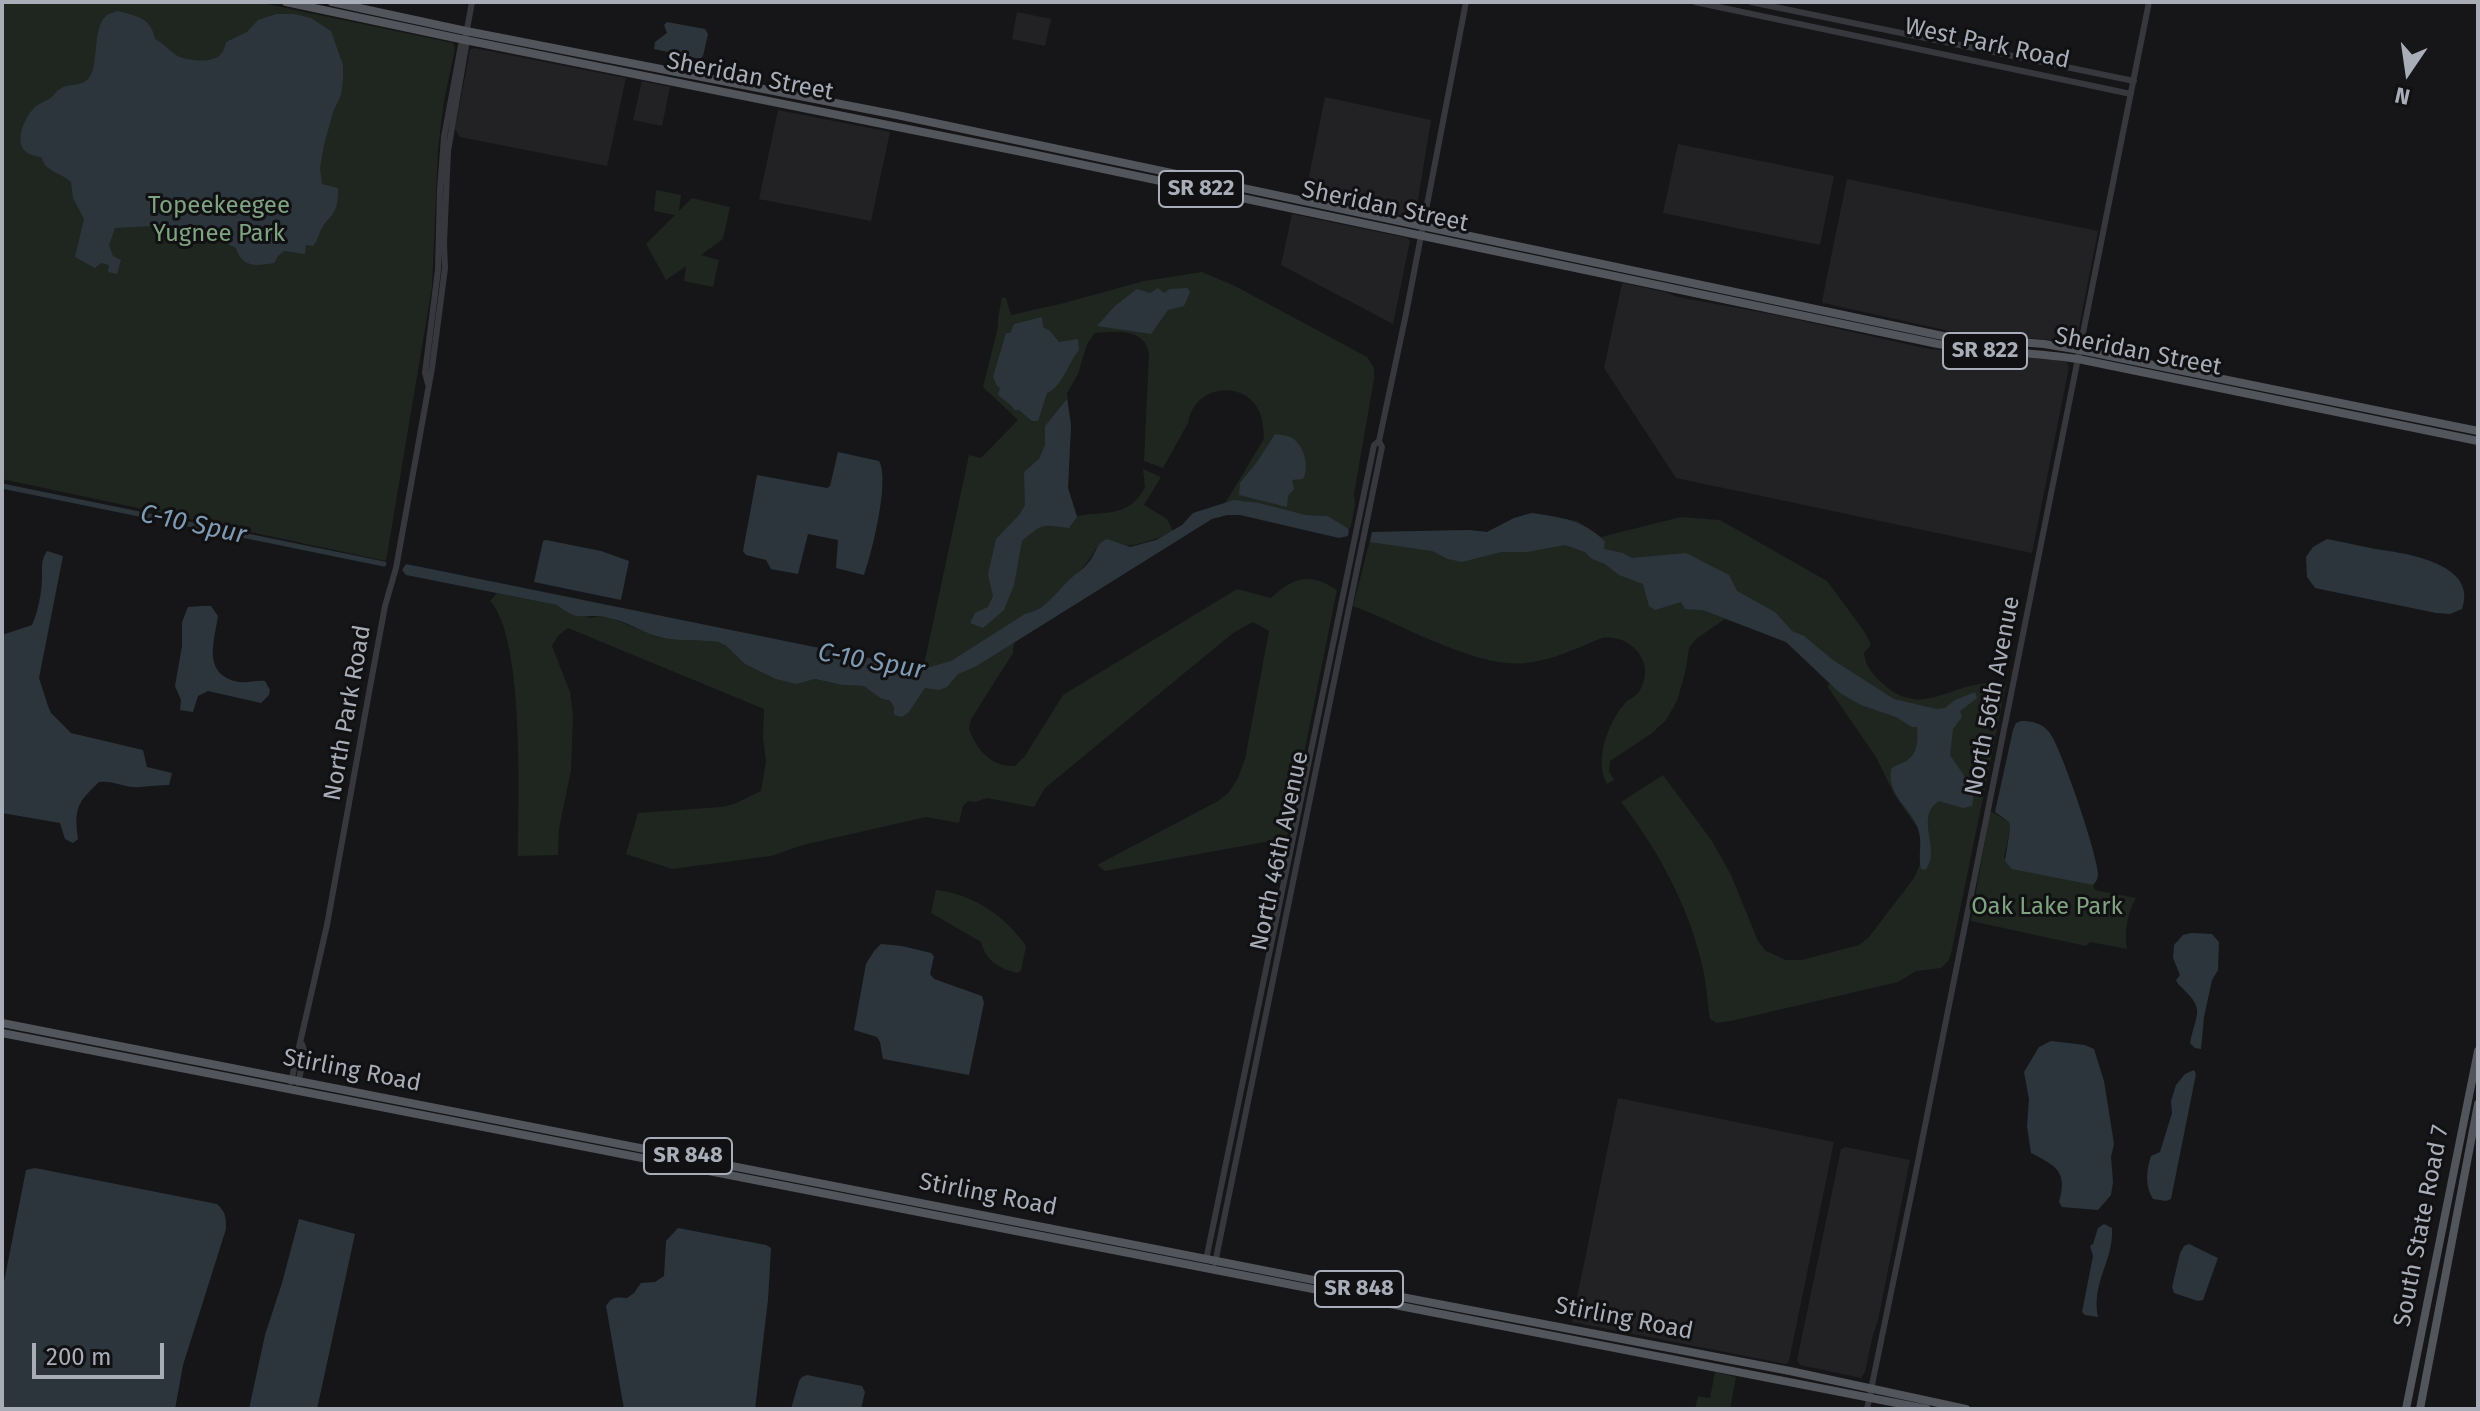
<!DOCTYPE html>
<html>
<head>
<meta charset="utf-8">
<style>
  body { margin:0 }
  #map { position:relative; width:2480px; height:1411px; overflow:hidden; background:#161618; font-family:"Fira Sans",sans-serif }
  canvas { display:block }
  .frame { position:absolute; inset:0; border:4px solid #a8adb8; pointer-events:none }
  .north { position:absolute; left:2368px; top:32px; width:80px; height:80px; -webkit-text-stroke:6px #111113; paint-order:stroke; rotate:193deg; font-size:22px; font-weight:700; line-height:32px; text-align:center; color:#a8adb8 }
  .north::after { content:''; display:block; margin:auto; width:28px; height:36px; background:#a8adb8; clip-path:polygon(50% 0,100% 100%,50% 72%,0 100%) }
  .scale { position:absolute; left:32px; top:1343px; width:132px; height:36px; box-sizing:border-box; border:4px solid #a8adb8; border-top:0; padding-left:10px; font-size:24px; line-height:28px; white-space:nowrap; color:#a8adb8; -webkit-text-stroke:6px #111113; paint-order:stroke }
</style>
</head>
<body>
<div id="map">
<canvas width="2480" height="1411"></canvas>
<div class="frame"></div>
<div class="north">N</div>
<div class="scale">200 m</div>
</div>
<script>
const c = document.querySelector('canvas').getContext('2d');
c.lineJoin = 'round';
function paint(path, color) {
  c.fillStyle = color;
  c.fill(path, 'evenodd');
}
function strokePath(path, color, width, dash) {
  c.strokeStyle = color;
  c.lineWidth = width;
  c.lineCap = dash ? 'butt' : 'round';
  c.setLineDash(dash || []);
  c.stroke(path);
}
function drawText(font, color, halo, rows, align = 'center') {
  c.font = font + ' "Fira Sans",sans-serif';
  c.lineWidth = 6;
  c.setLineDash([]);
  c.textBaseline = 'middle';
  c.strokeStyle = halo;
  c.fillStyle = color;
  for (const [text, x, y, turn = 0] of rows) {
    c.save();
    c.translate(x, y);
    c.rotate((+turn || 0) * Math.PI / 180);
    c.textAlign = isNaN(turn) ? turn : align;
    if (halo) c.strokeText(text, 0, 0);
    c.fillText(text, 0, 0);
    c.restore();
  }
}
const built = new Path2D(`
  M1017 12 1051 19 1045 46 1012 39Z
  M474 48 626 78 607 166 460 137 455 129 470 50Z
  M642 81 670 87 662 126 633 120Z
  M1325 97 1431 120 1415 218 1305 196Z
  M778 110 890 132 871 221 759 199Z
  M1678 144 1834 176 1820 245 1663 213Z
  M1847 179 2098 231 2077 338 2072 342 1949 331 1823 303 1822 301Z
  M1292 214 1407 238 1410 241 1393 324 1281 265Z
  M1622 283 1665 292 1678 297 1781 316 1929 349 2066 361 2069 367 2032 553 1676 478 1604 368Z
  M1618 1098 1834 1142 1789 1361 1786 1364 1572 1322Z
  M1845 1147 1910 1160 1878 1320 1873 1335 1865 1372 1861 1378 1800 1365 1797 1360 1841 1149Z`);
const green = new Path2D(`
  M3 2H257L453 43 455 49 444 101 438 149 432 287 386 561 2 479Z
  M656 190 681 195 679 211 692 198 730 207 723 239 701 255 719 260 713 287 684 281 686 266 666 280 646 244 675 215 654 211Z
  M1202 272 1235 286 1367 357 1374 368V379L1354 494 1355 505 1351 526 1349 529 1328 516 1306 515 1244 501 1225 503C1235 487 1245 471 1254 455 1257 450 1262 443 1264 438 1264 438 1263 427 1263 426 1259 380 1196 378 1188 423L1163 468 1144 461 1149 354C1145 328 1117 331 1095 333L1087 344 1078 374 1067 393 1071 425 1068 488 1077 516C1104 511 1130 518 1145 487L1143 469 1161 477 1144 505 1167 519 1173 531C1146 545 1126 547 1096 548 1088 565 1068 584 1054 598 1048 604 1039 607 1033 613 1023 622 1013 640 1013 653L971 719 969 729C977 750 991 767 1015 766L1025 756 1063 695 1237 589 1271 598C1293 577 1310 572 1337 590L1287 838 1105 871 1097 865 1218 801 1229 792 1238 778 1245 759 1269 631 1253 622 1233 633 1045 788 1034 807 987 798 975 802 968 801 963 806 959 823 926 817 803 845 771 856 672 869 626 854 638 813 721 807 734 804 761 791 766 761 763 738 764 709 568 628 558 636 552 646 570 692 573 716 571 770 559 829 558 855 518 856C518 802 525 638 490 601L497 593 557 605 566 612 590 618 599 616 611 618 658 637 718 642 725 645 745 664 797 684 815 679 842 685 865 686 880 698 890 701 894 707 909 712 925 688 923 669 969 455 981 458 1018 420 983 387 998 327V319L1002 297 1006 298 1011 315 1064 303 1144 281Z
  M1532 513 1577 521 1601 537 1681 517 1720 520 1827 581 1864 631 1871 645 1864 653C1866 668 1872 673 1883 684 1919 716 1944 689 1980 684 1988 683 1997 684 2006 685L1951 954 1949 960 1941 968 1916 971 1898 982 1731 1021 1717 1023 1710 1019C1707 1002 1707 986 1703 969 1690 909 1659 851 1621 802L1663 775 1712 841 1731 875 1758 941 1766 951 1786 960H1802L1859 945 1869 937 1914 878 1920 864 1921 841 1917 827 1894 794 1876 757 1827 686 1830 684 1786 642 1725 619 1696 639 1689 648 1686 669 1677 701 1666 720 1651 734 1610 761 1609 771 1614 780 1607 784C1593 761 1609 720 1626 702 1631 698 1636 697 1640 690 1656 662 1631 634 1602 638 1577 648 1553 660 1526 663 1477 669 1401 624 1353 606L1372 532 1468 530 1487 532 1514 518Z
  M1990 811 2009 822 2010 829 2004 858 2093 885 2095 890 2136 898C2127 913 2124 932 2127 949L2090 942 2086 946 1971 921Z
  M936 890C974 895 1004 915 1026 946L1021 971 1018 973C999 969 986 961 981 942L931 913Z
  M1715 1372 1736 1377 1730 1409H1695L1698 1396 1710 1398Z`);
const water = new Path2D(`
  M118 11C137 16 151 18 155 39 165 44 169 51 176 55 185 61 214 64 221 54 224 51 225 46 226 42L247 32 258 20 276 14H294L311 18 331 31 343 65V80L341 95 333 112 324 145 320 168 322 184 338 188C339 220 326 214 319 235 317 239 316 243 313 246L306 245 305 254 284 251 278 256 274 263C256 266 242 268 236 248L203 232 152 226 115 228 109 245 113 256 121 260 117 274 108 272 109 265 101 263 95 268 75 257 84 219 73 198 71 182C62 173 45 172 42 158 36 155 30 156 25 151 14 140 25 117 35 107 40 103 46 101 51 98 54 95 56 91 60 89 68 83 81 87 88 79 100 67 91 28 107 15 110 13 115 12 118 11Z
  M667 22 705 29 708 34 703 56 700 59 654 49 655 42 667 33 664 25Z
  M1158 288 1164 293 1170 289 1187 288 1190 292 1184 306 1168 310 1151 334 1097 326 1115 306 1137 289 1150 293Z
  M1042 317 1043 327 1050 331 1059 342 1078 339 1079 350C1068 363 1063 386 1047 393L1038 421H1032L1019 410H1014L1012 406 998 395 1000 388 997 386 993 377 1006 333H1010L1014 324Z
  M1067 399 1071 425 1068 488 1077 517 1069 528C1042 525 1044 522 1022 541L1014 585 1004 610 983 628 970 623 975 613 988 607 993 596 988 574 996 539 1020 514 1025 505 1024 472 1039 459 1045 445V426Z
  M1275 434C1280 435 1285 435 1290 437 1304 443 1310 467 1303 479L1292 480 1294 489 1288 496 1287 507 1239 495 1240 483 1257 462Z
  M838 452 879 461C890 480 872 553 864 575L836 568 838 540 808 534 798 574 771 569 766 560 746 555 743 551 757 475 827 488 830 486Z
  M1234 500 1259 503 1306 515 1328 516 1349 529 1348 536 1339 538 1240 515H1227L1212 519 975 667 958 674 947 687 939 690 925 688 909 712 902 717 894 715V707L890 701 880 698 864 686 842 685 815 679 797 684 776 679 745 664 725 645 718 642C698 639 674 642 656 636 640 631 626 621 609 618 585 612 580 624 557 605L406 575 402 570 406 564 923 669 951 661 1025 614C1045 610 1055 594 1069 580 1075 574 1083 570 1088 563 1096 555 1095 544 1107 539L1130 547 1156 540 1182 525 1193 513Z
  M1532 513C1559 517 1585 520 1605 542L1604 549 1623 553 1632 558 1686 553 1729 575 1737 591 1775 612 1792 631 1804 636 1833 660 1894 699 1936 709 1945 708 1955 700 1975 692 1977 698 1960 711 1962 717 1953 729 1950 755 1965 777 1971 782 1974 794 1972 806 1963 808 1939 801C1913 817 1943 852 1925 870L1921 869C1918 857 1922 844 1919 831 1912 808 1887 797 1891 769 1897 764 1903 764 1909 759 1918 752 1918 737 1917 727H1912L1896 717 1861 705 1840 693 1786 642 1703 610 1685 609 1681 602 1655 610 1649 606 1643 584 1619 575 1605 564 1592 559 1585 552 1565 545 1527 552H1501L1462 562 1448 559 1432 551 1370 542 1372 532 1468 530 1487 532 1514 518Z
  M2327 539C2344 542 2359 546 2375 549 2396 552 2480 561 2462 609L2450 614 2436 613 2315 588 2307 577 2306 557 2313 547Z
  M546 540 601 551 629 561 621 600 534 582 543 541Z
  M47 551 63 556 39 678 48 706 51 713 71 733 143 750 147 767 172 773 169 785C159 785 151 786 141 787 127 789 113 780 99 782 77 803 74 808 78 839L73 843 65 839 60 823 2 813V635L32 625C38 612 42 592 42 577 42 566 41 560 47 551Z
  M201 606H211L218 616C214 642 202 675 239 682 248 683 256 680 265 681L270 690 269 695 261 703 208 691 198 696 193 712 180 710 181 700 175 686 182 646V622L188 607Z
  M2021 721C2032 721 2042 723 2049 732 2060 744 2098 856 2098 874 2097 881 2097 880 2093 885L2012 869 2005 861 2010 829 2009 822 1995 812 2013 730 2016 723Z
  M2191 933 2212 934 2219 942 2218 970 2212 980 2204 1017 2201 1049 2195 1048 2190 1043C2197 1010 2206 1010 2178 984L2176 980 2180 975 2173 958 2174 945 2183 935Z
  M881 944 902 946 931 953 934 956 930 974 934 979 982 996 984 1003 969 1075 883 1059 880 1042 877 1037 854 1030 866 964 874 951Z
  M2051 1041 2085 1045 2094 1049 2104 1081 2114 1144 2111 1157 2113 1182 2111 1195 2098 1210 2062 1207 2059 1202C2068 1171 2056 1166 2031 1153L2027 1126 2029 1099 2024 1072 2039 1047Z
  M2194 1070 2196 1074 2171 1199 2166 1201 2153 1199C2145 1187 2146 1171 2151 1156L2160 1152 2172 1113 2171 1101 2176 1085 2185 1074Z
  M35 1168 217 1204C226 1212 226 1218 226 1229L183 1365 175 1409H2V1292L26 1170Z
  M299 1219 355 1234 317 1409H249L265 1335 282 1283Z
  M2104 1224 2112 1228C2114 1261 2091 1282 2098 1317L2085 1315 2082 1312 2093 1256 2090 1246 2093 1244 2098 1228Z
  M678 1228 766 1245 771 1248 768 1300 755 1409H624L606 1306C612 1296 617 1297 627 1298L634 1293 641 1283 655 1282 664 1276 666 1241Z
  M2189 1244 2218 1258 2203 1300 2198 1301 2174 1293 2172 1287 2180 1253 2184 1246Z
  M807 1375 862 1386 865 1392 861 1409H791L799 1381 802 1377Z`);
const canal = new Path2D(`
  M2 486 384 564`);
const tertiary = new Path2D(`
  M1695 2 2131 94
  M1751 2 2134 81
  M428 384 425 373 438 270 440 190 444 137 461 45 465 40 472 2
  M291 1082 327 925 370 687 385 606 396 568 432 368 445 268 444 243 448 151 466 46 465 40
  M298 1083 305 1053 302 1044
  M1206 1260 1374 445 1379 441 1406 314 1466 2
  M1215 1263 1382 447 1379 441
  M1867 1409 1914 1181 2149 2`);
const primary = new Path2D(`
  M286 2 465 40 1027 153 1938 344C1985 352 2032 352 2078 359L2478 441
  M332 2 466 31 897 115 1943 336 2044 344 2080 350 2478 431
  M2 1023 1344 1286 1790 1371 1966 1409
  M2 1033 1927 1409
  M2406 1409 2478 1051
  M2420 1409 2478 1104`);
const shields = [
  [1201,189,84],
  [1985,351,84],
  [688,1156,88],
  [1359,1289,88]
];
const shieldNames = [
  ["SR 822",1201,189],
  ["SR 822",1985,351],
  ["SR 848",688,1156],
  ["SR 848",1359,1289]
];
const streetNames = [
  ["West Park Road",1987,44,12],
  ["Sheridan Street",750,77,11],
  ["Sheridan Street",1385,207,12],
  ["Sheridan Street",2138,352,11],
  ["North 56th Avenue",1993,696,-79],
  ["North Park Road",348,713,-80],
  ["North 46th Avenue",1280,851,-78],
  ["Stirling Road",352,1071,11],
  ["Stirling Road",988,1195,11],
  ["South State Road 7",2422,1226,-79],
  ["Stirling Road",1624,1319,11]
];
const parkNames = [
  ["Topeekeegee",219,206],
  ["Yugnee Park",219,234],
  ["Oak Lake Park",2047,907]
];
const waterNames = [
  ["C-10 Spur",193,525,12],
  ["C-10 Spur",871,662,10]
];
paint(built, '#222225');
paint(green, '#1e261f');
paint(water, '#2c353c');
strokePath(canal, '#2c353c', 5);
strokePath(tertiary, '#37383d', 6);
strokePath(primary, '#53555c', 8);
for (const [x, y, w] of shields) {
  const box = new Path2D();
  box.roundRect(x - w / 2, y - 18, w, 36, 6);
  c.fillStyle = '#111113';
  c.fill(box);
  strokePath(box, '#a8adb8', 2);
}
drawText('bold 22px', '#a8adb8', null, shieldNames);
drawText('24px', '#a8adb8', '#111113', streetNames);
drawText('24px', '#7fa381', '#111113', parkNames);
drawText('italic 26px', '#7f9bb3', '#111113', waterNames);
</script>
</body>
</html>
